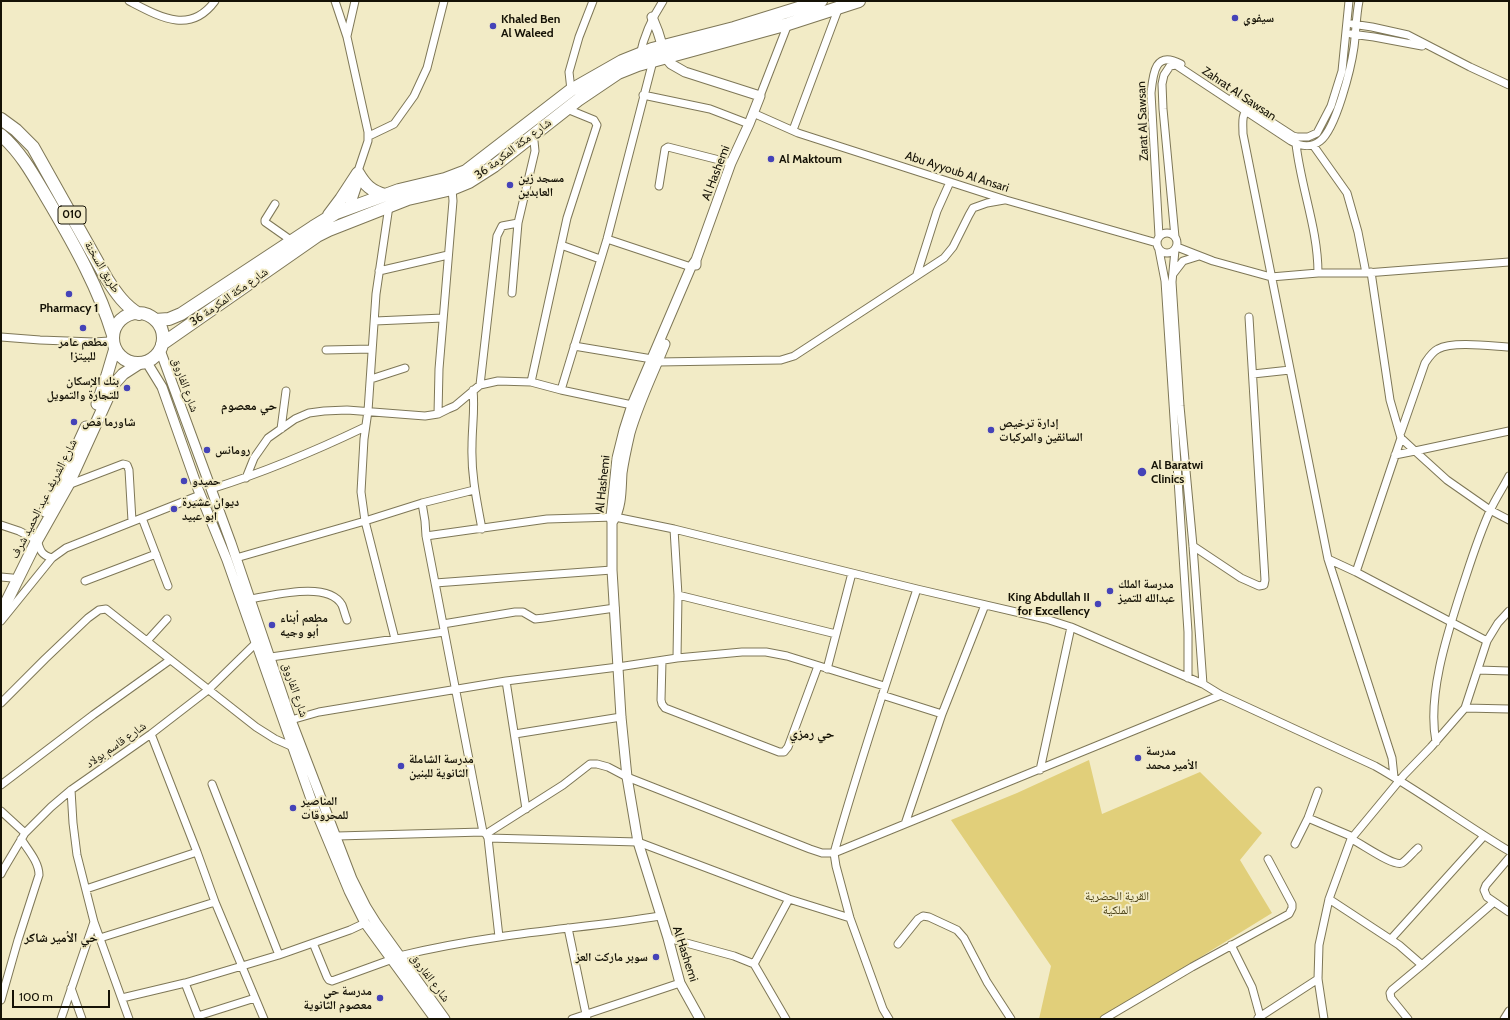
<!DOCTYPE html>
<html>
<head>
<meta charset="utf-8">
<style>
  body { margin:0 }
  #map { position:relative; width:1510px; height:1020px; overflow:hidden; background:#f2ebc6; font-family:Cabin,sans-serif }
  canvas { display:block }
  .frame { position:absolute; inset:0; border:2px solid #151206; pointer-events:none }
  .scale { position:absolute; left:12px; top:990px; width:98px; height:18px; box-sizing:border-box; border:2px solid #151206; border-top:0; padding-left:5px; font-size:12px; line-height:14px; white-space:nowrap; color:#151206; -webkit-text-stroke:3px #f2ebc6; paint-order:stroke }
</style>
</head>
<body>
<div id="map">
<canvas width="1510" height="1020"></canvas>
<div class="frame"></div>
<div class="scale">100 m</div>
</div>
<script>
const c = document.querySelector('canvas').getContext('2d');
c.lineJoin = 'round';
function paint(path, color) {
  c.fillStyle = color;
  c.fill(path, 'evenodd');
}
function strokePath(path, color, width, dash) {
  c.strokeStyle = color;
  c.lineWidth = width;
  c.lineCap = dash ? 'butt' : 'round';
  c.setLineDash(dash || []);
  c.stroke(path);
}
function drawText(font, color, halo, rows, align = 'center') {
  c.font = font + ' Cabin,"Noto Naskh Arabic",sans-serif';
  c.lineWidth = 4;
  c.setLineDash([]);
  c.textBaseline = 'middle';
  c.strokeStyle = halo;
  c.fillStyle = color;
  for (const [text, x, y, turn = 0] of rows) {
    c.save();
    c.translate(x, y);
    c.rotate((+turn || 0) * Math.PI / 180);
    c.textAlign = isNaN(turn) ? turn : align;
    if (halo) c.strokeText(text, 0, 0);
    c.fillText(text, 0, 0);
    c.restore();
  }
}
const green = new Path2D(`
  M1089 760 1102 814 1200 772 1262 833 1240 860 1272 913 1100 1019H1039L1051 966 951 820 1017 793Z`);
const minor = new Path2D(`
  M129 1C160 17 190 35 215 1
  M335 1 347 37 368 132V141L356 177
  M1352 24 1372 27 1408 35 1470 67 1509 85
  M1351 34 1374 37 1422 46
  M347 36 355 1
  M640 55C644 35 652 18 663 1
  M571 90 569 72 579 37 593 1
  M643 95 710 109 749 124
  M760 96 788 24
  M1233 97 1293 136 1297 137H1308L1317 133 1331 106 1342 71 1349 1
  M1248 107C1241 116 1243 124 1243 134L1328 559 1392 758 1394 777
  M753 113 798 133 1006 200 1157 243
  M793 130 839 7
  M369 136 394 124 414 96 427 68 444 1
  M1296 144C1301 188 1318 229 1318 273
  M1313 145 1347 193 1358 232 1366 273
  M659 186 665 149 668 147 731 163
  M353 200 358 185V176
  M275 204 265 220V222L292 241
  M389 206 376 294 368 411 364 439 361 492 365 521 395 639
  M350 207 349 200 352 188
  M1157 243a10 10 0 1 1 20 0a10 10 0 1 1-20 0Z
  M1159 236 1151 93C1153 73 1155 50 1181 64
  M1175 237 1163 109 1162 84 1164 75 1170 66 1176 65 1291 141C1300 146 1311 148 1320 141 1336 129 1351 68 1354 47 1356 32 1356 16 1359 1
  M607 239 691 267
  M561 245 600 259
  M1177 247 1213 261 1271 277 1318 273H1366L1509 262
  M1159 250 1165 281 1188 632V678
  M1175 250 1172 282 1180 406 1193 546 1203 684
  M379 271 448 255
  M1371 272 1390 400 1401 438
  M917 274 937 211 950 182
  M1173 274 1183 261 1199 256
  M512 293 518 223 535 151 534 141 531 136
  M375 321 443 318
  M1 337 40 340 94 342 109 341 113 343
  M574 346 652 359
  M326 350 372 349
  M658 362 781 360 794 356 944 258 953 247 969 215 973 208 987 203 1004 200
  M1253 374 1290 370
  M371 379 405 368
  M531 382 567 218 597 125 594 120 567 109
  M480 385 497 236 502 226 518 223
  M473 390C475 409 472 427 472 446 471 475 477 502 482 529
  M561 390 607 239 653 61
  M438 414 439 369 453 201 452 189
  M281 429 286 391
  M1401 432 1425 363C1429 357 1432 352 1438 349 1453 341 1491 346 1509 347
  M1395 455 1415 451 1447 480 1490 510 1509 520
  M246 478 254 458 268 438 295 419 309 413 324 411 347 410 425 416 438 414 448 409 455 406 480 385 498 381 531 382 561 390 632 405
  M68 485 123 464 127 465 129 470 132 521
  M211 489C265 472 315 451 365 427
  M422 503 425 521 426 536 483 832
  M142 518 168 586
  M1 525 19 531 37 540C40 550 41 555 52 558
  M674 529 678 595 677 658
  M426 536 547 519 615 517 674 529 917 589 1046 619 1071 627 1203 684 1221 695 1375 766C1421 792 1464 824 1509 851
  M1193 546 1241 578 1259 586 1264 585 1265 580 1249 317
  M236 558 365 521 422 503 474 490
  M1328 559 1356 572 1487 641
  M1356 572 1401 438 1415 451 1509 431
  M1 577 12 578
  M85 581 156 554
  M435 583 612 570
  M678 595 836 634
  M250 599C272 596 328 580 342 605 344 610 345 615 347 620
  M1 621 52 558 66 548 200 495
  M443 624 515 612H523L535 619 544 618 615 608
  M147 641 167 619
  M271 657 444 632
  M662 661 661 700 662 704 665 708 779 752H784L788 747 818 666
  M827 669 852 573
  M1478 670 1509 671
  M506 681 526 809
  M882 695 942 714
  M1 703 45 659 88 618 99 610 106 609 256 727 275 739 293 747
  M1465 708 1509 709
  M291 720 319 712 506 681 618 667 677 658 742 652H766L787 656 884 686
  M151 734 197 852 215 902 264 1019
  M515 734 621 717
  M1436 742C1427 696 1447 635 1461 591 1470 564 1478 537 1490 511 1495 499 1503 488 1509 476
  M1040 770 1071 627
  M212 784 279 955
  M1 785 93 715 170 660
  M71 790 73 823 77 855 94 922 129 1019
  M1 811 25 833
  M1308 818 1353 837
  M905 824 942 714 985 605
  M486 834 563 785 590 764H597L608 767 627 777 810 849 822 853H834C859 764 888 677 917 589
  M337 836 483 832 486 834 488 838 638 842 789 899 850 918
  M488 838 499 937
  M1351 839C1361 843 1393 867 1402 863 1407 860 1413 852 1418 848
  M1295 844 1308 818 1318 791
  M1509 858 1486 885 1484 890 1487 897 1509 912
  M1 874 3 870 25 833 51 807 71 790 151 734 208 690 256 643
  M86 889 197 852
  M1329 899 1399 945 1422 965
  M568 928 587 1019
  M100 938 215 902
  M668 938 734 956 754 964 786 1019
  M1391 939 1484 836
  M313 943 327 977 329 980 332 981 390 960
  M898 944 918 919 923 916 929 917 957 930 964 938 987 982 1011 1019
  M1231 945 1252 987 1260 1016
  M399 956C432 948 465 942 499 937 552 929 606 925 660 916
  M754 964 789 899
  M185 983 199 1019
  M71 988 82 1019
  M122 998 185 983 279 955 350 930 365 923
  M1 1000 18 940 39 875C39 862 28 850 21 839
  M198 1016 255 998
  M1258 1018 1318 979
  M61 1019 94 922
  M572 1019 680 983
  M889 1019 883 1009 850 918 836 866 834 853 1221 695
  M1104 1019 1192 967 1289 914 1292 908V904L1268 859
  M1324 1019 1318 979 1319 945 1329 899 1351 839 1404 775 1431 747 1465 708 1487 641 1498 623 1509 611
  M1408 1019 1391 998 1390 993 1392 990 1422 965 1494 902
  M1504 1019 1509 1011`);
const tertiary = new Path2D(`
  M652 17 658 32 666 58 671 64 685 72 760 96 749 124 731 163 696 260V265
  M696 260 691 267 632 405 624 430 617 458 611 517 612 522V570L621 717 627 777 638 842 668 938 680 983 700 1019
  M160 350 231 543 291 720 352 879 366 907 376 923 445 1019
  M146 361 162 387 198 489 227 560 312 802 349 891 365 923 435 1019
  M613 521C622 507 621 488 622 473 624 459 627 446 630 433 639 402 653 374 665 344`);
const secondary = new Path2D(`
  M97 404 107 375 115 348
  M45 511 59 486 86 427
  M1 613 37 540 68 485 114 384 123 374 140 363`);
const primary = new Path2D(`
  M1 119 16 130 33 147 107 279C116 293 125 306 139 314
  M1 135C23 154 36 180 51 205 75 246 99 289 113 335
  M329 215 341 199 358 173C365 185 371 191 385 195
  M113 338a25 25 0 1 1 50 0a25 25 0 1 1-50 0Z
  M155 320 169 319 181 314 313 227 336 213 399 190 445 179 466 171 571 90 622 61 652 49 734 28 821 1
  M162 344 317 236 329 230 408 199 452 189 469 182 494 166 578 100 618 73 638 65 788 24 859 1`);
const markers = [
  [1235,18,4,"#4543b8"],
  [493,26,4,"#4543b8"],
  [771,159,4,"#4543b8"],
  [510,185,4,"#4543b8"],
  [69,294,4,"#4543b8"],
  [83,328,4,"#4543b8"],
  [127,388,4,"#4543b8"],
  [74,422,4,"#4543b8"],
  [991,430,4,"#4543b8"],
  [207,450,4,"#4543b8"],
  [1142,472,5,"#4543b8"],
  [184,481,4,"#4543b8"],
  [174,509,4,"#4543b8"],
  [1110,591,4,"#4543b8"],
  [1098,604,4,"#4543b8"],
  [272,625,4,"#4543b8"],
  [1138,758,4,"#4543b8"],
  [401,766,4,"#4543b8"],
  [293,808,4,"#4543b8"],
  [656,957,4,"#4543b8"],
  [380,998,4,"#4543b8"]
];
const shields = [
  [72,215,28]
];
const shieldNames = [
  ["010",72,215]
];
const poiNames = [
  ["سيفوي",1243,18],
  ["Khaled Ben",501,19],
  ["Al Waleed",501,33],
  ["Al Maktoum",779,159],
  ["مسجد زين",518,178],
  ["العابدين",518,192],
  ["Pharmacy 1",69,308,"center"],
  ["مطعم عامر",83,342,"center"],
  ["للبيتزا",83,356,"center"],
  ["بنك الإسكان",119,381,"right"],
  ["للتجارة والتمويل",119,395,"right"],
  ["شاورما قص",82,422],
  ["إدارة ترخيص",999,423],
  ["السائقين والمركبات",999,437],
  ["رومانس",215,450],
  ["Al Baratwi",1151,465],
  ["Clinics",1151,479],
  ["حميدو",192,481],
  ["ديوان عشيرة",182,502],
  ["ابو عبيد",182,516],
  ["مدرسة الملك",1118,584],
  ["عبدالله للتميز",1118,598],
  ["King Abdullah II",1090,597,"right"],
  ["for Excellency",1090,611,"right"],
  ["مطعم أبناء",280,618],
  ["أبو وجيه",280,632],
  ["مدرسة",1146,751],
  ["الأمير محمد",1146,765],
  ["مدرسة الشاملة",409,759],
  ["الثانوية للبنين",409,773],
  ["المناصير",301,801],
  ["للمحروقات",301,815],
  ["سوبر ماركت العز",648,957,"right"],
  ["مدرسة حي",372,991,"right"],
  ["معصوم الثانوية",372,1005,"right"]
];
const streetNames = [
  ["Zahrat Al Sawsan",1239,94,34],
  ["Zarat Al Sawsan",1143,121,-92],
  ["شارع مكة المكرمة 36",513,149,-37],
  ["Abu Ayyoub Al Ansari",957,172,18],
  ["Al Hashemi",716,173,-69],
  ["طريق السخنة",102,267,59],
  ["شارع مكة المكرمة 36",229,297,-35],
  ["شارع الفاروق",185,385,70],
  ["Al Hashemi",603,484,-84],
  ["شارع الشريف عبد الحميد شرف",44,499,-63],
  ["شارع الفاروق",295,690,71],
  ["شارع قاسم بولاد",116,745,-35],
  ["Al Hashemi",685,954,72],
  ["شارع الفاروق",430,978,53]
];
const parkNames = [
  ["القرية الحضرية",1117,896],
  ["الملكية",1117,910]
];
const neighbourhoodNames = [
  ["حي معصوم",249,406],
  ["حي رمزي",812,734],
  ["حي الأمير شاكر",61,938]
];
paint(green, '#e1cf7a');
strokePath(minor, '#7e7757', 9);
strokePath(tertiary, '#7e7757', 11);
strokePath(secondary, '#7e7757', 13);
strokePath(primary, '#7e7757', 14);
strokePath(minor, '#fff', 7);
strokePath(tertiary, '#fff', 9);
strokePath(secondary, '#fff', 11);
strokePath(primary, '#fff', 12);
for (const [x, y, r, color] of markers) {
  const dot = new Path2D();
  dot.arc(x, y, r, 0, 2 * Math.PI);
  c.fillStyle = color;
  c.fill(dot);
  strokePath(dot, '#f2ebc6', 1.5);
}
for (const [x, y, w] of shields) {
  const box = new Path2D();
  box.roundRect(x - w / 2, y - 9, w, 18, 3);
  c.fillStyle = '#f2ebc6';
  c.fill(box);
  strokePath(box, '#151206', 1);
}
drawText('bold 11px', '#151206', null, shieldNames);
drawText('bold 12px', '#151206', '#f2ebc6', poiNames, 'left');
drawText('12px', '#151206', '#f2ebc6', streetNames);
drawText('12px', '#483f13', '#f2ebc6', parkNames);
drawText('bold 13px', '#151206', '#f2ebc6', neighbourhoodNames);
</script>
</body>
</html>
